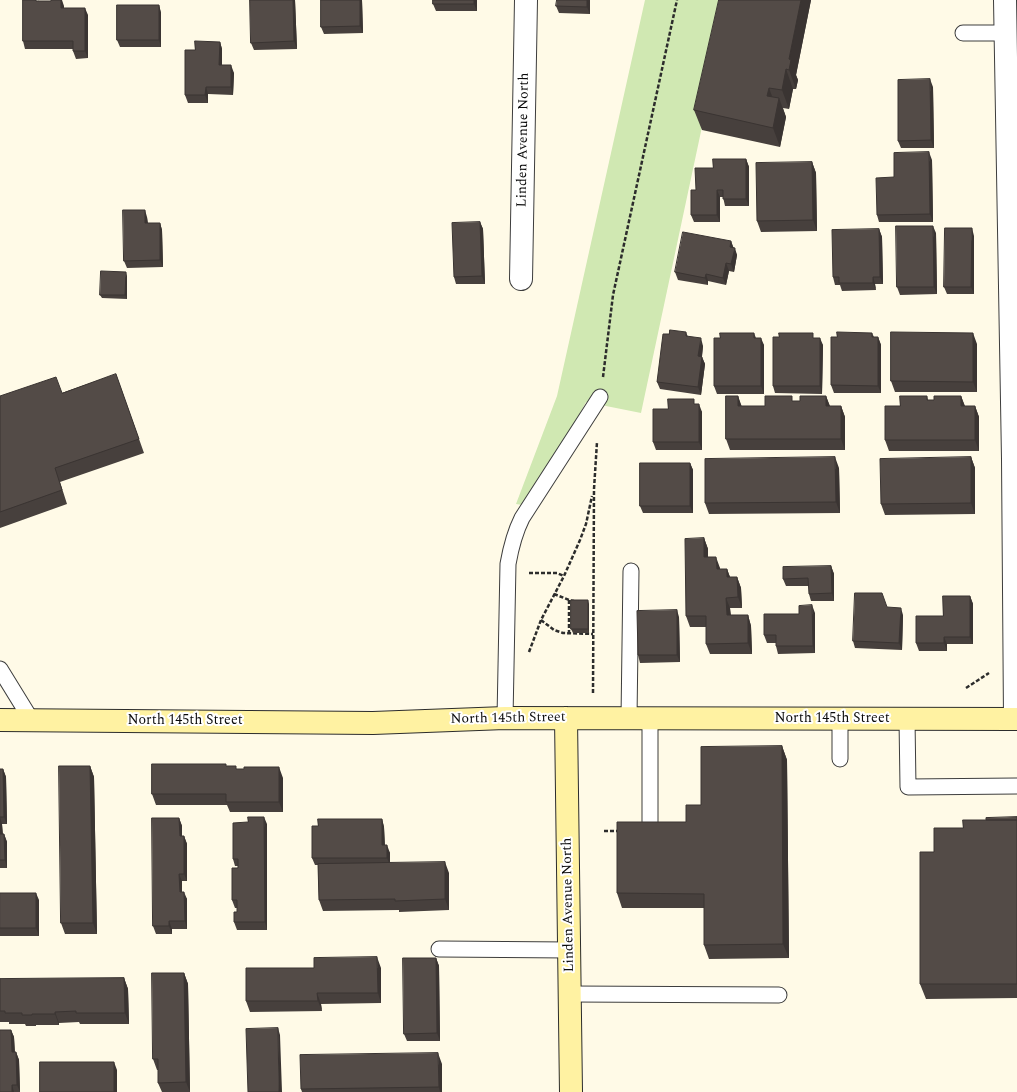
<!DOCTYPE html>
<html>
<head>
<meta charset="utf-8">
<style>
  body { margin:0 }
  canvas { display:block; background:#fffae7 }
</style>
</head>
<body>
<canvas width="1017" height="1092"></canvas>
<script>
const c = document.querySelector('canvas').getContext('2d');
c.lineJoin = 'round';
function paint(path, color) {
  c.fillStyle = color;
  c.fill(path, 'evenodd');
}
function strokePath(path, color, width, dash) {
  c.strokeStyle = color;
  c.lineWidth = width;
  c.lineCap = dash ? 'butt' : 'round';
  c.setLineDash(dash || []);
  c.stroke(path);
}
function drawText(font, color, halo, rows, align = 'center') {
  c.font = font + ' Spectral,serif';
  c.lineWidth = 4;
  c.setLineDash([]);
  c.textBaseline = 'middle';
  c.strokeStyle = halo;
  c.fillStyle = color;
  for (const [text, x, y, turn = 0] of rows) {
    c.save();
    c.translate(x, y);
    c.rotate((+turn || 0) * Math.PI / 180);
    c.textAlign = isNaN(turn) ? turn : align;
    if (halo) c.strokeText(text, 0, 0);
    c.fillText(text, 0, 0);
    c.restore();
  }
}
const green = new Path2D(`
  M645 0H729L641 413 586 402 529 506 516 504 557 396Z`);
const path = new Path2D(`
  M603 377 613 295 677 0
  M529 573H557L564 576
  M554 594 569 600 574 601
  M541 620 554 630 563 633 593 634
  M569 634V600
  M529 652 541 620 564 576 580 540 586 524 592 496
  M966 688 989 673
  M593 693 594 489 597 442
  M604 831H619`);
const lane = new Path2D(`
  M963 33H1006
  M0 669 32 721
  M505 718 508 564C511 547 514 534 522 518L600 397
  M629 718 631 571
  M650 718V831
  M840 719V759
  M907 719 908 787 1017 786
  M439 949 569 950
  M570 994 779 995`);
const street = new Path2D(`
  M1005 0 1013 459 1015 719
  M521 279 526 0`);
const secondary = new Path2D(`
  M566 718 571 1092
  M0 720 373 723 505 718 1017 719`);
const wall = new Path2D(`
  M39 0V1L64 6V8L88 15V58L76 59 73 51V49H25L23 41Z
  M250 0H295L297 49 254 50 251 43Z
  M321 0H362L363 33 324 34 321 27Z
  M477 0V11H436L433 4Z
  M590 0V14L559 13 556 6Z
  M719 0H811L796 75 798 80 796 89H793L789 109 783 108 786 117 780 147 702 130 694 110Z
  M159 5 161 13V47H120L117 40Z
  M220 42 222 49V65L234 73 233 95 208 94V103H188L185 95 195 50Z
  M933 87 934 148H901L898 141Z
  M746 159 749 167V206H725L723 197H720V222H694L691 215 696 190 713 168Z
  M932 160 933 222H879L877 215 894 177Z
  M812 162 816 173 817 231 761 232 757 221Z
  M147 217 148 223H160L162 230 163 267 127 268 124 261Z
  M480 222 483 229 485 284H456L454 277Z
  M879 229 882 237 883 284H875L876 290 842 291 840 285H835L833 277Z
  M936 233 937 294 900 295 897 287Z
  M974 236V294H947L944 287Z
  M731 241 733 247 737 255 734 272 729 271 726 285 708 281V285L678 280 675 272Z
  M127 276V299L102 298 100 295Z
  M686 332 688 337 703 346 702 357 705 364 701 395 660 389 657 382 669 334Z
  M754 333 756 338 764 345V394H717L714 386 720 338Z
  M872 333 874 337H878L881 345V393H834L831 385 837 337Z
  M815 338 823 345 822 394 775 393 773 386Z
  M977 344V392H895L891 381Z
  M116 374 144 453 60 482 67 504 0 528V396L62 393Z
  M738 396 741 406H765L793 401H800L826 396 830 406H841L845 417V450H730L726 439Z
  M927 396 928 400H934L961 396 965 406H975L979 417V451H889L885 440 900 406Z
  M696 404 702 412V450H656L653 442 668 409Z
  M971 457 975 468V514L885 515 881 504Z
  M690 463 693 470V513H643L640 506Z
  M839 468 840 513 709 514 705 503Z
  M704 538 708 549V557L720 568V569H727L730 577H737L741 588 742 608H730L731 615H748L751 626 752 654H710L706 644V627H690L686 616Z
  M831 566 834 574V601H811L809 594V586H786L783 579Z
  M970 596 973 604V644H947V651H919L916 643 943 616Z
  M589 604V633H573L571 629Z
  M815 613V653L778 654 776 646V643H767L764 635Z
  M903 615 902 650 855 648 853 641Z
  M679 617 680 662 640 663 638 655Z
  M782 746 787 760 789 958 709 959 704 945V908H622L617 893 686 822 701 805Z
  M90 766 94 777 97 934H65L61 923Z
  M227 766 237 769 283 778V812H230L227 805H156L152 794Z
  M0 769H3L6 777 7 824H2L3 834H4L7 842V868H0Z
  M1017 817V998L926 999 920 984 934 852 963 828 986 820Z
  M179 818 182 826V836H184L187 844V881H182V892L187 899V929H172V934H156L153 926Z
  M382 819 384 827 385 845 390 853V863L449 873V910L399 912V910L323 911 319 900 318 865H315L312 858 318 826Z
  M267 824V930H237L234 922 237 912V908H235L232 900 238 866H235L233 859Z
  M0 893 39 900V936H0Z
  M436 958 439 966 440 1041H407L404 1034Z
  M314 968H381V1003L321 1004 322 1011 250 1012 246 1001Z
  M184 973 188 984 190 1092H162L158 1083V1070H157L153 1059Z
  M124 978 128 989 129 1024H80L79 1022 59 1023V1025H36V1026H26L25 1024H9V1022H0V979Z
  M11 1030 14 1037 15 1052H16L19 1060 20 1092H0Z
  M442 1064V1092H302L301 1089Z`);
const shadedWall = new Path2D(`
  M61 0H62L64 6V15L61 8Z
  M293 0H295L297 49 294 41Z
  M360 0H362L363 33 360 26Z
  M474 0H477V11L474 4Z
  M587 0H590V14L587 7Z
  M801 0H811L796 75 798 80 796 89 789 70V59Z
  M159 5 161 13V47L159 40Z
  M85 8 88 15V58L85 51Z
  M220 42 222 49V72L219 65Z
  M231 65 234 73 233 95 231 87Z
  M786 69 793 89 789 109 782 90Z
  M930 79 933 87 934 148 931 140Z
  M206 87 208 94V103L205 95Z
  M769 88 776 107 767 96Z
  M779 98 786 117 780 147 773 128Z
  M929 152 932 160 933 222 930 214Z
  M746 159 749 167V206L746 199Z
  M812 162 816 173 817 231 813 220Z
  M717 190 720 197V222L717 215Z
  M145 210 147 217 148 230 145 223Z
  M480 222 483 229 485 284 482 276Z
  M160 223 162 230 163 267 160 260Z
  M933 226 936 233 937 294 934 287Z
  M972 228 974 236V294L971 287Z
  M879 229 882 237 883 284 880 277Z
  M731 241 734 249 730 247Z
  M735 248 737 255 734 272 731 264Z
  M726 263 729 271 726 285 723 278Z
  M126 272 127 276V299L125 295Z
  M706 274 708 281V285L705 278Z
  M873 277 875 284 876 290 873 283Z
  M973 333 977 344V392L973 382Z
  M878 337 881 345V393L878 386Z
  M701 338 703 346 701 364 698 356Z
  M761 338 764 345V394L761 386Z
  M820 338 823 345 822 394 820 386Z
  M702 357 705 364 701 395 698 387Z
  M738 396 742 407 738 406Z
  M826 396 830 407 826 406Z
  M961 396 965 407 961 406Z
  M699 404 702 412V450L699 442Z
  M841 406 845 417V450L841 439Z
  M975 406 979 417V451L975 440Z
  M835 457 839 468 840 513 836 502Z
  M971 457 975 468V514L971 503Z
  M690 463 693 470V513L690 506Z
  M704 538 708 549V568L704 557Z
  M716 557 720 568V580L717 569Z
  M831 566 834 574V601L832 593Z
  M727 569 731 580 727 577Z
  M737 577 741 588 742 608 738 597Z
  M970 596 973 604V644L970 637Z
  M726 598 730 608 731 626 727 615Z
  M588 600 589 604V633L588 629Z
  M812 605 815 613V653L813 646Z
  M901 608 903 615 902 650 899 643Z
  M677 610 679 617 680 662 677 655Z
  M748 615 751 626 752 654 748 643Z
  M944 637 947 644V651L944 643Z
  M782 746 787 760 789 958 783 944Z
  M90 766 94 777 97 934 93 923Z
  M279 767 283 778V812L279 802Z
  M3 769 6 777 7 824 4 817Z
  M0 817 2 824 3 842 0 834Z
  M264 817 267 824V930L265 922Z
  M179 818 182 826V844L180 836Z
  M382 819 384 827 385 853 382 845Z
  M4 834 7 842V868L5 860Z
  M184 836 187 844V881L184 874Z
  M387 845 390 853V865L387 858Z
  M445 862 449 873V910L445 899Z
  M179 874 182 881V899L180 892Z
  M184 892 187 899V929L185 921Z
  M36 893 39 900V936L36 928Z
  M169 921 172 929V934L169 926Z
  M377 957 381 968V1003L378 993Z
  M436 958 439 966 440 1041 437 1033Z
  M184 973 188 984 190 1092 186 1082Z
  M124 978 128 989 129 1024 125 1013Z
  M317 993 321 1004 322 1011 318 1001Z
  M55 1012 59 1023V1025L55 1014Z
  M278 1028 280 1035 282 1092H279Z
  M11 1030 14 1037 15 1060 12 1052Z
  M16 1052 19 1060 20 1092 17 1085Z
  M438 1053 442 1064V1092H440L439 1087Z
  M114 1062 117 1070V1092H114Z
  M12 1085 14 1092H12Z`);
const building = new Path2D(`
  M23 0H36V1H51V0H61V8H85V51H73V41H23Z
  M250 0H293L294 41 251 43Z
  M321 0H360V26L321 27Z
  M433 0H474V4H433Z
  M557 0H587V7L556 6Z
  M719 0H801L789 59 791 60 789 70 786 69 782 90 769 88 767 96 779 98 773 128 694 110Z
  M117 5H159V40H117Z
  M195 41 220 42 219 65H231V87H206L205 95H185V50H195Z
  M930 79 931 140 898 141V80Z
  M929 152 930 214 877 215 876 178 894 177V153Z
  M713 159H746V199H723V190H717V215H691V190H696L695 168H713Z
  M812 162 813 220 757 221 756 163Z
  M123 210H145V223H160V260L124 261Z
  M480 222 482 276 454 277 452 223Z
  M896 226H933L934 287H897Z
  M945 228H972L971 287H944Z
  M879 229 880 277H873V283H839V277H833L832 230Z
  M683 232 731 241 730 247 735 248 731 264 726 263 723 278 706 274 705 278 675 272Z
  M101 271 126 272 125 295H100Z
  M670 330 686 332V336L701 338 698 356 702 357 698 387 657 382 663 334H669Z
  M837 332 872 333V337H878V386L831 385V337H837Z
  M891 332 973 333V382L891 381Z
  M720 333H754V338H761V386H714V338H720Z
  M779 333H813V338H820V386H773V337H779Z
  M116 374 139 439 55 468 62 490 0 512V396L56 377 62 393Z
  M726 396H738V406H765V396H792V401H800V396H826V406H841V439H726Z
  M900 396H927V400H934V396H961V406H975V440H885V406H900Z
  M668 399H694V404H699V442H653V409H668Z
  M835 457 836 502 705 503V459Z
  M971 457V503L881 504 880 459Z
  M640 463H690V506H640Z
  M704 538V557H716L717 569H727V577H737L738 597 726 598 727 615H748V643L706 644V616H686L685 539Z
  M831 566 832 593 809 594 808 578 783 579V567Z
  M855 593H882L887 607 901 608 899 643 853 641Z
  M943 596H970V637H944V643H916V616H943Z
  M571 600H588V629H571Z
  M812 605 813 646H776V635H764V614H799V606Z
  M677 610V655H638L637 611Z
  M782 746 783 944 704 945V894L617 893V822H686V805H701V747Z
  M152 764H226V766H236V769H244V767H279V802H226V794H152Z
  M59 766H90L93 923H61Z
  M0 769H3L4 817H0Z
  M248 817H264L265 922H234V912H237V900H232V868H238V859H233V823L248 822Z
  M1017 817V820H986V818Z
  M152 818H179L180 836H184V874H179L180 892H184L185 921H169V926H153Z
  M318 819H382V845H387V858H312V826H318Z
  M963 820H1017V984H920V852H934V828H963Z
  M0 834H4L5 860H0Z
  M445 862V899L395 901V899L319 900 318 864Z
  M0 893H36V928H0Z
  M377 957 378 993H317L318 1001H246V968H314V958Z
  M403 958H436L437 1033 404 1034Z
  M152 973H184L186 1082 158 1083V1059H153Z
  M124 978 125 1013H76V1011L55 1012V1014H32V1015H22V1013H5V1011H0V979Z
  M278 1028 279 1092H248L246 1029Z
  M0 1030H11L12 1052H16L17 1085H12V1092H0Z
  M438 1053 439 1087 301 1089 300 1055Z
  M40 1062H114V1092H40Z`);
const streetNames = [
  ["Linden Avenue North",524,140,-89],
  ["North 145th Street",508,719,-1],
  ["North 145th Street",832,719],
  ["North 145th Street",185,721],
  ["Linden Avenue North",569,905,-91]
];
paint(green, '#d0e8b2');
strokePath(lane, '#3d3d3d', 17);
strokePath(street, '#3d3d3d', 24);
strokePath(secondary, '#2c2c2c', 24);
strokePath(path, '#2c2c2c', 2.5, [4, 2]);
strokePath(lane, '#fff', 15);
strokePath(street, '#fff', 22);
strokePath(secondary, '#fff2a2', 22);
paint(wall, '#47403d');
paint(shadedWall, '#3a3432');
paint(building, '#534b47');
strokePath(building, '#3a3432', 1);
drawText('14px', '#0a0a0a', '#fff', streetNames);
</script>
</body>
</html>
